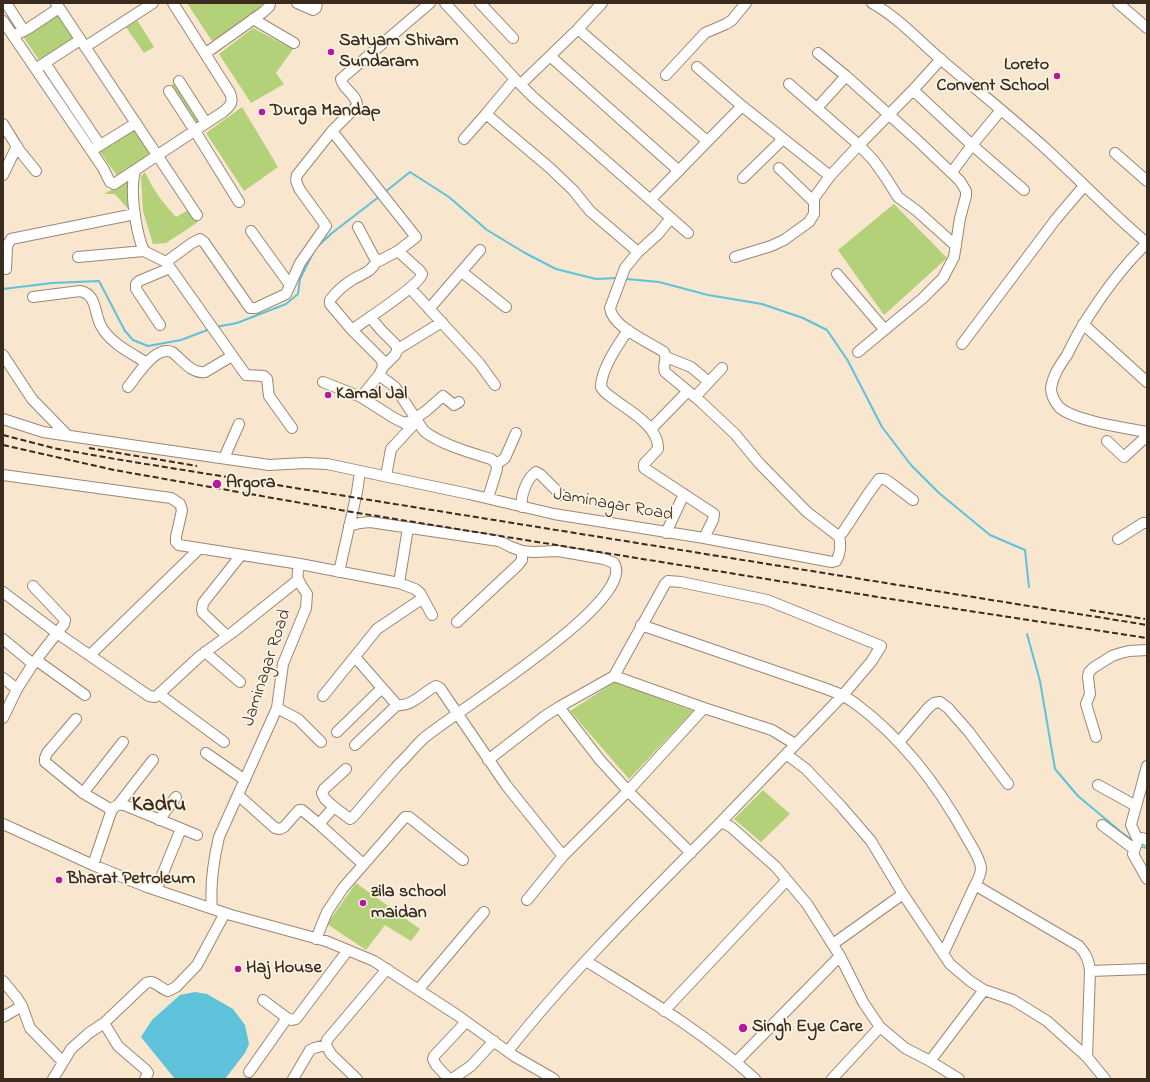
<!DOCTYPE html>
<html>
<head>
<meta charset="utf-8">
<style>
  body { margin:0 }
  #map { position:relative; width:1150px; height:1082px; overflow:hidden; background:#f8e6ce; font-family:"Indie Flower",sans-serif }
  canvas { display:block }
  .frame { position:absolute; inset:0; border:4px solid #3b2a1e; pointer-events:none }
</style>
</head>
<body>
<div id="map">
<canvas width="1150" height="1082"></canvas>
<div class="frame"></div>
</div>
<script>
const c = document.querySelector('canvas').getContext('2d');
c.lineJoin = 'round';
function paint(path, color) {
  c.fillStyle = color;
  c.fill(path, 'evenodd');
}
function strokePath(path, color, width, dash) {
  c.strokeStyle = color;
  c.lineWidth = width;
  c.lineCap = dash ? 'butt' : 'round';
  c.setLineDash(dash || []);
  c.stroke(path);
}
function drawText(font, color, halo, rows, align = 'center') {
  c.font = font + ' "Indie Flower",sans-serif';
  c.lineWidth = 3.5;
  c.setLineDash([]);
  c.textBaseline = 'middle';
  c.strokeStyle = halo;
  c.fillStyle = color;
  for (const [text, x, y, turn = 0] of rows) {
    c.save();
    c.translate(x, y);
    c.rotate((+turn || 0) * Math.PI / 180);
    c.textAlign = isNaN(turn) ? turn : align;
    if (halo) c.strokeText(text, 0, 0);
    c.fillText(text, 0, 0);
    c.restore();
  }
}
const green = new Path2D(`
  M187 3H263L257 12 212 41Z
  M60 11 76 36 39 60 22 35Z
  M137 20 154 47 144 53 126 27Z
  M253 28 293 49 276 73 284 84 251 103 219 54Z
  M176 83 200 121 197 123 171 85Z
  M242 107 278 167 244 191 206 133Z
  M135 125 154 152 117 176 98 149Z
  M145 172C153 190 163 203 176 217L190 209 198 222 166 243 153 244 143 211 141 176Z
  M127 181 130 197V206L128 209 115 194H104Z
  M894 204 947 258 884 315 838 250Z
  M615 682 693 711 629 779 570 711Z
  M763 790 790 814 761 842 734 819Z
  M356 883 420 929 411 941 385 925 366 950 327 924Z`);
const water = new Path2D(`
  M195 992 207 994 233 1009 245 1025 249 1044 245 1053 225 1079H175L141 1037 152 1020 180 995Z`);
const stream = new Path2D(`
  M385 192 410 172 449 197 487 230 525 253 556 269 596 279 617 278
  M317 247 332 233 380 196
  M627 279 659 282 708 295 762 304 803 318 827 330 848 361 882 427 911 465 939 493 990 535 1025 550 1029 587
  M3 289 52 283 99 281 125 331 133 340 148 346 181 340 210 329
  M216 327 237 323 286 304 298 294 300 279 313 253
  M1027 634 1040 681 1055 769 1078 796 1121 832 1132 840
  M1143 847 1147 848`);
const minor = new Path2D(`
  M6 3 24 31
  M56 3 197 215
  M297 3 313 10 316 8 317 3
  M445 3 515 79 533 97 688 233
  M480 3 513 38
  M872 3C899 18 921 43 945 63 978 91 1012 118 1045 148 1079 179 1111 213 1147 243
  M1118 3 1147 28
  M253 19 294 43
  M3 21 103 168 110 182 114 184 223 112C230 106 234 103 230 93L173 3
  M578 29 707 141
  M13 36 29 28 59 8
  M85 47 153 3
  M206 53 262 13 269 7 270 3
  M818 53 846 76 916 139 960 181 966 191V196L960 218 954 257 943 278 923 298 858 352
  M550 56 679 171
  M45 63 100 145
  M40 66 80 40
  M697 67 742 106 830 176
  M666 75 705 33 726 24 732 20 746 3
  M179 81 206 123
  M521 84 578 29 602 3
  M789 84 859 145 874 161 886 178 898 197 917 211 956 246
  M913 90 972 145 952 172
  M169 91 195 131 239 202
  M817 108 846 76
  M1001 110 972 145 1024 190
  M486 114 550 168 573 190 590 211 638 252
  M3 124 19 150 36 171
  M332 131 416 237 398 251 379 261 374 257 358 227
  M464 139 486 114 515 79
  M94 149 136 123
  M1115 153 1147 181
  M779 168 813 201
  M135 170C134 175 133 181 133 186 132 203 137 236 144 251L166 262 246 375 264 376 267 379 269 396 292 428
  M3 175 17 146
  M743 178 783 139
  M650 200 742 106
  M671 218 658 234 638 252 625 268 610 308C612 327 649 342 664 352 668 359 662 365 665 372L701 402 735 434 759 463 807 512 837 535 839 536 843 532 868 494 879 479H884L888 481 913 500
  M251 231 290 285
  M1147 243C1122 267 1101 296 1083 325 1077 335 1072 345 1067 355 1060 365 1053 375 1051 388 1051 394 1055 402 1059 407 1074 421 1126 428 1147 432
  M78 257 144 251
  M735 257 771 246 784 240 809 222 814 214V198L830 176 859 145 913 90 941 59
  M377 260C371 273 363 273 352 280 344 285 336 292 330 300V304L352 330 382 360 383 367 379 375 395 387 424 431C440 444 471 453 491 459L496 463 497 469 488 498
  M166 262 192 243 200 239 204 242 250 308H256L286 294 300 263 326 226 300 190C297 184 295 181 297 175L332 131 357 106C358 95 342 89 341 79L430 3
  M6 269 7 246 11 239 135 214
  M462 272 506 307
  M837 274 884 329
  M410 288 479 363 495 385
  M33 297 80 291C97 294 94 313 101 326 110 343 131 353 147 363
  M429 309 480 250
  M370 317 381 330 395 344 398 349 395 355 383 367
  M1083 324 1147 382
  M160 325 136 289V284L139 281 170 268
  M352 330C364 321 420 285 422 274L420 271 398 251
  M628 330C618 345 601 369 601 387 604 393 610 396 615 400 631 412 659 427 658 449L644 464V468L714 514 713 520 704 538
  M962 344 1056 219 1084 186
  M398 349 442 322
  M3 355 32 399 67 435
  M666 357 691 367 709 382
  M323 382 361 397 394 418 404 423 411 421 426 411 443 396 454 405 459 402
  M128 387C137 376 155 345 172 352 182 359 191 374 205 372L232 356
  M361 397 379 375
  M695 397 722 368
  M3 419 43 432 151 448 269 465 305 463 327 464 469 494 554 514 704 538 832 562 836 561C841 553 841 545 839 536
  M651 429 688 391
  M1107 441 1124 457 1147 436
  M224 458 239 424
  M497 464 505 458 516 433
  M3 475 171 498 180 504 182 510 176 537V542L179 545 300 564 399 583 415 589 420 593 432 615
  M386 476 391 449 417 421
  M522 507C520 496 527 478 536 472L541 475 561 495
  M666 533 684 494
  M1118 539 1143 523H1147
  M339 572 357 492 360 471
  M399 583 408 528
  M3 592 57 633 149 696 155 697 159 694 200 656 233 632 298 580
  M457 622 518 565 522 560V551
  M641 625 824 688C835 692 846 696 856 704 903 739 939 787 967 838 972 847 980 858 981 868 981 875 978 880 975 885
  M227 636 203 613 202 610 203 603 241 555
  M3 639 33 664
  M205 652 240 682
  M90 655 199 549
  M355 657 397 705 355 745
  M36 660 85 695
  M614 676 704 708 772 730 795 744
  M3 678 17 689
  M159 694 224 742
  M323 696 377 629 423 598
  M397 705C412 707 422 693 436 686L440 688 506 785 563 856
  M277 708 298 719 321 742
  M3 718 17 689 33 664 64 624 65 620 33 586
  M76 719 47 753 45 758V762L83 793 112 810
  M337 732 382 688
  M1096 737 1086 704 1090 694 1088 677 1089 672 1093 668 1112 656 1121 653 1129 651 1147 650
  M899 742 929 707 934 703 940 702 948 708 969 732 1008 784
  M206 753 245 780
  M786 754 806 769 840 805 871 841 901 891 950 964 970 981 984 990 1013 1000 1047 1021 1087 1057 1105 1079
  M488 760 545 716 559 707
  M346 769 324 789 322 793 325 799 334 807 319 824 363 864
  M1098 785 1136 806
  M83 793 123 742
  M238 795 275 828 280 829 284 827 299 810H302L319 824
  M118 805 153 760
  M334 807 350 819 353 817C368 799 384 781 399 764 408 756 415 746 424 738 450 715 639 600 614 563L604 559 558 551 533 552 522 551 511 547 499 541 370 522 360 523 349 526
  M159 820 176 797
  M3 824 93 865 147 887 231 915 326 941 374 961 457 1015 514 1056 554 1079
  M1102 825 1134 849
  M1138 840 1131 825 1147 766
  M1147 840 1142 838 1138 840 1133 854 1147 879
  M691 853 631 794 600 760 559 707 614 676 665 584 668 581 681 582 767 600 881 646 871 662 843 695 721 822
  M93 865 111 812C114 806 117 804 124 805L197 835
  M156 890 181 829
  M527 900 563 856 628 791 704 708
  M212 909C210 887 214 858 219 837L277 708 283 664 306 608 307 594C300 583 294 578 300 564
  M316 939 327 912 343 888 405 817H409L463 860
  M833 944 903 894
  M943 954 975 885 1079 946C1086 954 1089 960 1090 971L1087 1057
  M586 961C644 997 704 1032 755 1079
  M1090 971 1147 969
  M3 981 17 998 22 1006 30 1028 63 1062
  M418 990 484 912
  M263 1000 287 1018 292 1020 296 1019 348 950
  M664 1011 787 880
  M3 1017 22 1006
  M104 1023 118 1046 146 1070 148 1073 145 1079
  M508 1051C573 969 648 896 721 822L731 827 776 867 807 904 840 956 863 1002 880 1027 905 1048 930 1061 959 1079
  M930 1061 984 990
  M736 1062 840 956
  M249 1072 287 1018
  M53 1079 71 1049 89 1033 104 1023 146 983C154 979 159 988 168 991L176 987 197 965 225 913
  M293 1079 310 1050 314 1048 326 1045
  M357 1079 331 1054 326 1045 327 1040 387 969
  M449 1079 436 1065 433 1059 434 1056 466 1022
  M452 1079 471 1066 494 1041
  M832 1079 880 1027`);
const rail = new Path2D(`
  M3 435 53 448 115 459 1147 625
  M3 445 114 470 352 512 884 598 1147 638
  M89 448 197 466
  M1090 610 1145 619`);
const markers = [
  [331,52,4,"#b5179e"],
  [1057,76,4,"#b5179e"],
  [262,112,4,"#b5179e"],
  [328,395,4,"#b5179e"],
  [217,484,5,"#b5179e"],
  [59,880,4,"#b5179e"],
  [363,903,4,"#b5179e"],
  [238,969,4,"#b5179e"],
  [743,1028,5,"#b5179e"]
];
const poiNames = [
  ["Satyam Shivam",339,42],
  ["Sundaram",339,63],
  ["Loreto",1049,66,"right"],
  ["Convent School",1049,87,"right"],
  ["Durga Mandap",270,112],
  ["Kamal Jal",336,395],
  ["Argora",226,484],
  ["Bharat Petroleum",67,880],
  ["zila school",371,893],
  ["maidan",371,914],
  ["Haj House",246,969],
  ["Singh Eye Care",752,1028]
];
const streetNames = [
  ["Jaminagar Road",613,506,10],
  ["Jaminagar Road",268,668,-72]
];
const districtNames = [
  ["Kadru",159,806]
];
paint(green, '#b2d178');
paint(water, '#5dc2da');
strokePath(stream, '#5dc2da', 2);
strokePath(minor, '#9a8876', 12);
strokePath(minor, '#fff', 10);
strokePath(rail, '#3b2a1e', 2, [6, 3]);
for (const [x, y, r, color] of markers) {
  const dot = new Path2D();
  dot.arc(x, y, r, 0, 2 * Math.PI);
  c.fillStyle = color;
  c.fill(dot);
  strokePath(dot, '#fcf5e5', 1.5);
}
drawText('bold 18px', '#3b2a1e', '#fcf5e5', poiNames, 'left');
drawText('18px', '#3b2a1e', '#fcf5e5', streetNames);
drawText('bold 22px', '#3b2a1e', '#fcf5e5', districtNames);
</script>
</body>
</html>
